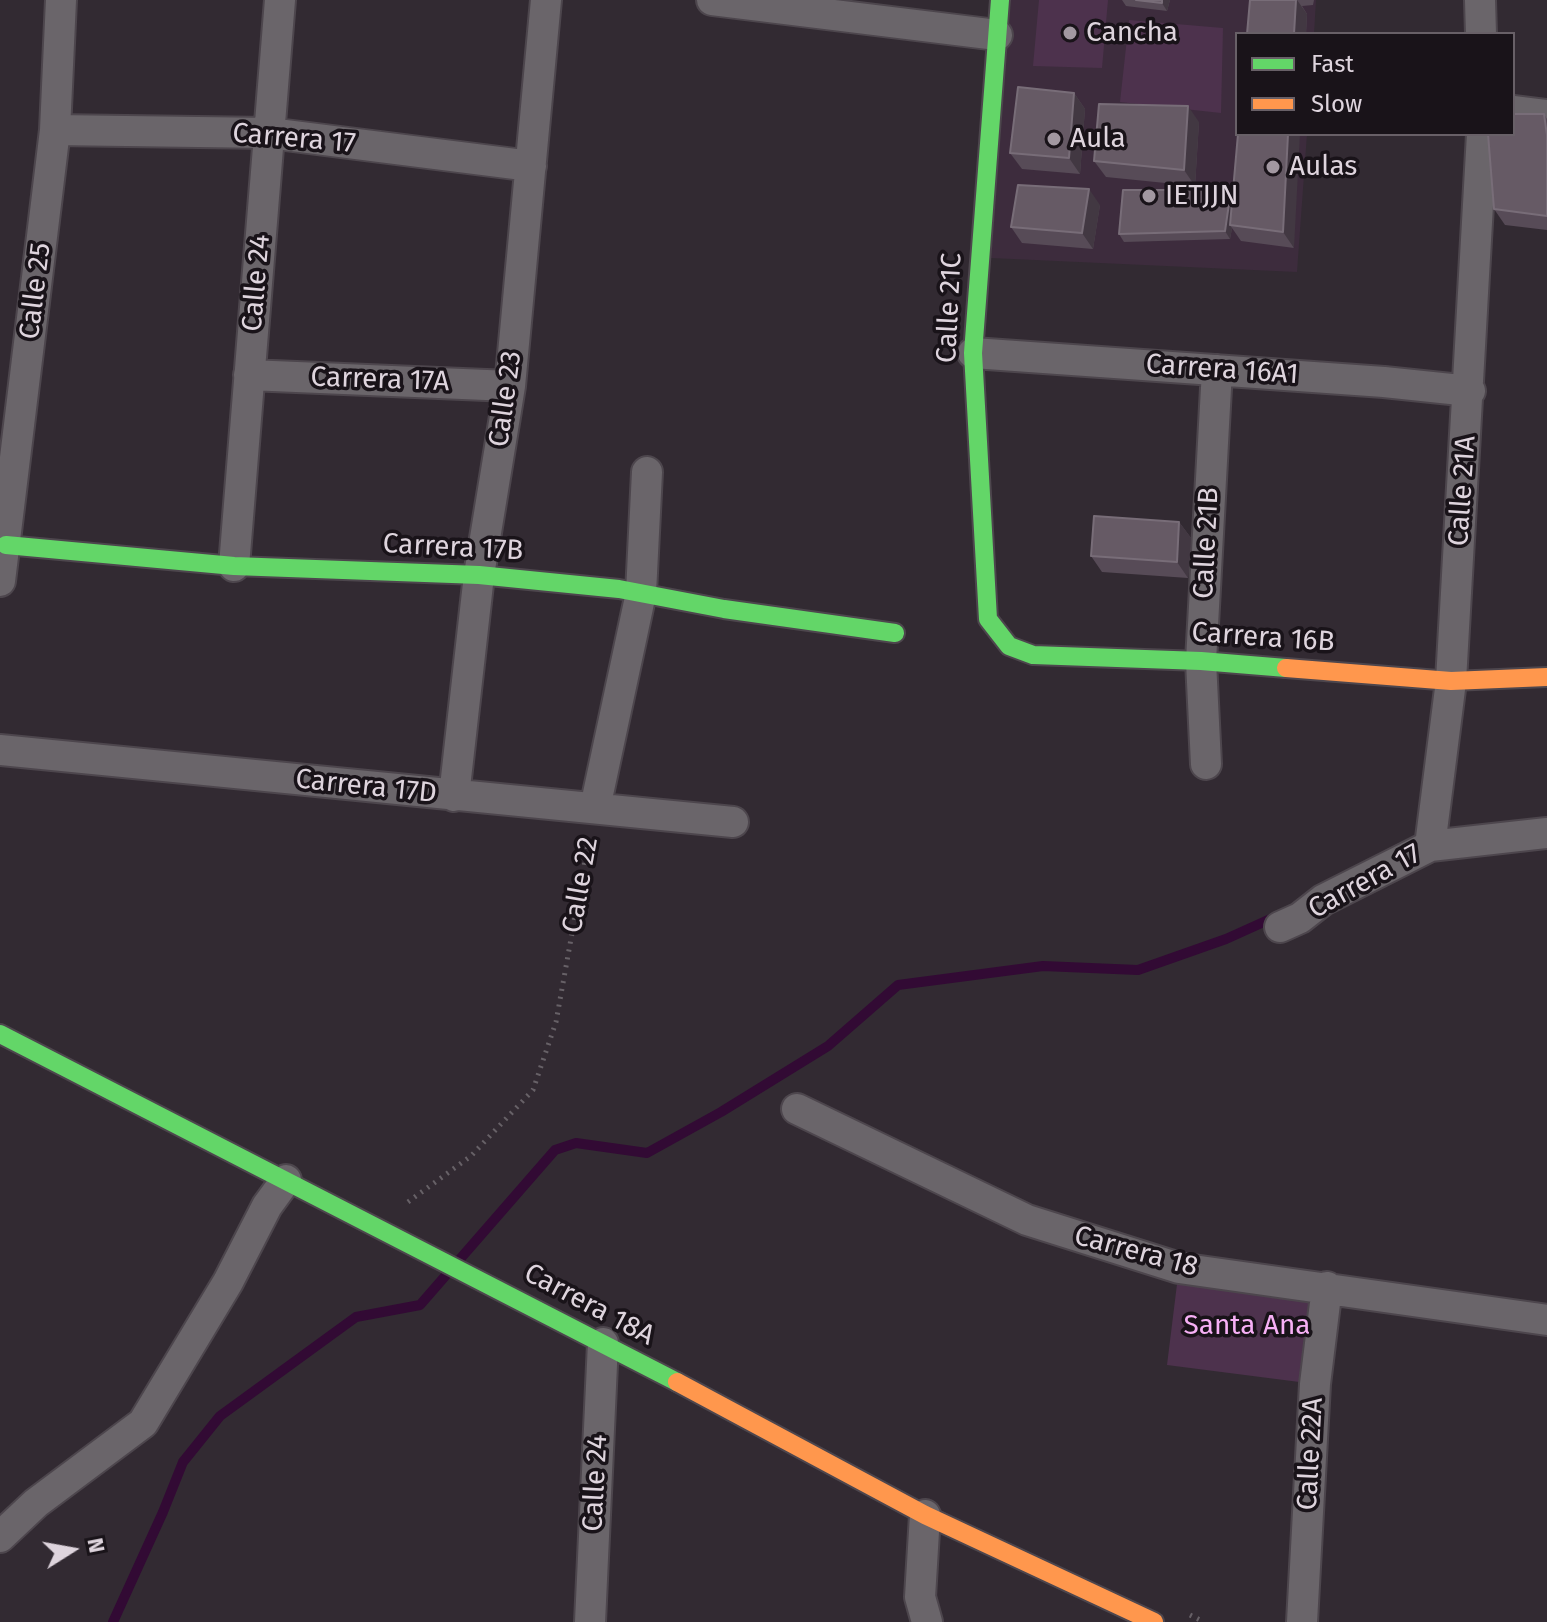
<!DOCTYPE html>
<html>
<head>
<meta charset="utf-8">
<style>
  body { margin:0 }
  #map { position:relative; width:1547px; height:1622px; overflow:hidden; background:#322a32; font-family:"Fira Sans",sans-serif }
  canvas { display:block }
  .legend { position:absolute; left:1235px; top:32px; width:280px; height:104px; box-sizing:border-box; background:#191319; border:2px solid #686067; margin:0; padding:10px 14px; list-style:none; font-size:24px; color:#ded4dd }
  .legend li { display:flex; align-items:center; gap:16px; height:40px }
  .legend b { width:40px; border:2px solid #686067 }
  .north { position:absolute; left:32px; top:1510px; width:80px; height:80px; -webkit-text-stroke:6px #191319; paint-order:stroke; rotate:79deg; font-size:22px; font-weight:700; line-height:32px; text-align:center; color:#ded4dd }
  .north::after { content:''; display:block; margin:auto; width:28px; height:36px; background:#ded4dd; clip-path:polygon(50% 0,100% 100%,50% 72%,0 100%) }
</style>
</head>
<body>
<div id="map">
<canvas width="1547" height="1622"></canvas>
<ul class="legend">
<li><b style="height:10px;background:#63d668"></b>Fast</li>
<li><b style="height:10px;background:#ff974d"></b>Slow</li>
</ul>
<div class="north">N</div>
</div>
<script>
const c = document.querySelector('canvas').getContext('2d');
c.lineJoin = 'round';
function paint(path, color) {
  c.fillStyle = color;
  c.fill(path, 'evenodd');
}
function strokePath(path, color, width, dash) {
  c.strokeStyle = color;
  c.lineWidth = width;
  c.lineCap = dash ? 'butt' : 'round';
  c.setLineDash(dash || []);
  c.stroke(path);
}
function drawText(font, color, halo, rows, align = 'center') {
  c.font = font + ' "Fira Sans",sans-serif';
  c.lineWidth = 7;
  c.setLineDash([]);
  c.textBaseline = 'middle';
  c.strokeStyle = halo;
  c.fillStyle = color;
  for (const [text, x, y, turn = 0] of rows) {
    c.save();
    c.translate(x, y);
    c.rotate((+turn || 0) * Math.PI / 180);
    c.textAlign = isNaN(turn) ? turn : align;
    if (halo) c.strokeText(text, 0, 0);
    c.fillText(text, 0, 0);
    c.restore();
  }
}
const built = new Path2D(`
  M1011 0H1316L1314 34H1237V134H1307L1297 272 991 258Z`);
const green = new Path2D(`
  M1039 0H1108L1102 68 1033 66Z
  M1129 20 1223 28 1221 113 1120 102Z
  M1179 1268 1327 1287 1315 1384 1167 1365Z`);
const stream = new Path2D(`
  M460 1259 555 1150 576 1143 647 1153 721 1112 828 1046 898 985 1043 966 1138 970 1226 939 1277 916
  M113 1622 163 1512 183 1462 220 1416 356 1317 420 1305 447 1274`);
const path = new Path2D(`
  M408 1202 471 1156 533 1090 556 1022 589 839
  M1190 1615 1204 1622`);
const street = new Path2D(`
  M712 0 997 35
  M1480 0 1481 34
  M1513 111 1547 115
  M55 130 269 133 531 166
  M973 353 1384 382 1470 391
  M249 375 510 386
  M234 566 280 0
  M0 581 55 130 61 0
  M0 750 733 822
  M1206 764 1201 661 1217 370
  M454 796 479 575 510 386 546 0
  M595 808 641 593 647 472
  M1430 846 1451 681 1482 134
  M1280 927 1300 918 1323 900 1430 846 1547 833
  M797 1109 1027 1220 1179 1268 1547 1320
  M925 1515 920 1597 927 1622
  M0 1537 36 1503 143 1423 228 1282 267 1206 286 1180
  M590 1622 603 1343
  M1302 1622 1315 1384 1327 1287`);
const fast = new Path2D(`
  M1000 0 973 353 988 619 1009 646 1033 655 1201 661 1286 668
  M6 545 234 566 479 575 619 589 724 609 895 633
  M0 1034 677 1382`);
const slow = new Path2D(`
  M1286 668 1451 681 1547 677
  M677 1382 925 1515 1154 1622`);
const wall = new Path2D(`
  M1122 0H1170L1167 11 1126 6Z
  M1250 0H1314L1313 5 1302 6 1307 14 1306 34H1247Z
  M1074 93 1085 109 1080 174 1022 169 1010 153Z
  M1544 114 1547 119V230L1505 225 1494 209Z
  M1199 122 1195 186 1106 177 1094 161Z
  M1238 134 1294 248 1241 241 1232 228 1230 239 1124 242 1119 234 1233 193Z
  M1100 205 1093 249 1022 243 1011 227Z
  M1179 522 1191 538 1188 578 1102 572 1091 556Z`);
const shadedWall = new Path2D(`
  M1162 0H1170L1167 11 1162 3Z
  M1296 0H1297L1307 14 1306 34H1294Z
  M1074 93 1085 109 1080 174 1069 158Z
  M1188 106 1199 122 1195 186 1184 170Z
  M1288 134H1300L1294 248 1283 232Z
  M1089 189 1100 205 1093 249 1082 233Z
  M1231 190 1237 198 1230 225 1232 228 1230 239 1225 231Z
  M1179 522 1191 538 1188 578 1177 562Z`);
const building = new Path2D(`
  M1136 0H1162V3Z
  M1250 0H1296L1294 34H1247Z
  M1018 87 1074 93 1069 158 1010 153Z
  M1099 104 1188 106 1184 170 1094 161Z
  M1513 114H1544L1547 135V216L1494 209 1488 134H1513Z
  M1238 134H1288L1283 232 1230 225Z
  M1018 185 1089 189 1082 233 1011 227Z
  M1123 190H1231L1225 231 1119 234Z
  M1094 516 1179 522 1177 562 1091 556Z`);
const markers = [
  [1070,33,8,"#a298a1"],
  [1054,139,8,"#a298a1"],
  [1273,167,8,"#a298a1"],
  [1149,196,8,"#a298a1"]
];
const poiNames = [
  ["Cancha",1086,33],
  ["Aula",1070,139],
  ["Aulas",1289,167],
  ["IETJJN",1165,196]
];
const streetNames = [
  ["Carrera 17",294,139,5],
  ["Calle 24",257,283,-85],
  ["Calle 25",36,291,-83],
  ["Calle 21C",950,308,-87],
  ["Carrera 16A1",1222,370,4],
  ["Carrera 17A",380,380,2],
  ["Calle 23",506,399,-82],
  ["Calle 21A",1463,491,-86],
  ["Calle 21B",1207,543,-87],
  ["Carrera 17B",453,548,3],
  ["Carrera 16B",1263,638,4],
  ["Carrera 17D",366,787,6],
  ["Carrera 17",1365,882,-29],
  ["Calle 22",581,885,-80],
  ["Carrera 18",1136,1252,15],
  ["Carrera 18A",589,1305,28],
  ["Calle 22A",1311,1454,-87],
  ["Calle 24",596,1483,-87]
];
const parkNames = [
  ["Santa Ana",1247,1326]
];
paint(built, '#3d2c3d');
paint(green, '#4d324d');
strokePath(stream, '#320a34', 10);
strokePath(street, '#4d464d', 34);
strokePath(fast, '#4d464d', 22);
strokePath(slow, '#4d464d', 22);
strokePath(path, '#676167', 5, [2, 6]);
strokePath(street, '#6a656a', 30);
strokePath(fast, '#63d668', 18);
strokePath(slow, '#ff974d', 18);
paint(wall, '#574b57');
paint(shadedWall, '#423842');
paint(building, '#665a65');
strokePath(building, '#786d78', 2);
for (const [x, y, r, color] of markers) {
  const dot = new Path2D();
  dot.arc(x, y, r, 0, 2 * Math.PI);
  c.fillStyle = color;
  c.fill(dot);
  strokePath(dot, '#191319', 3);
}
drawText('28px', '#ded4dd', '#191319', poiNames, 'left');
drawText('28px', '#ded4dd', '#191319', streetNames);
drawText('28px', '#f7b0f6', '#191319', parkNames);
</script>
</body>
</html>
